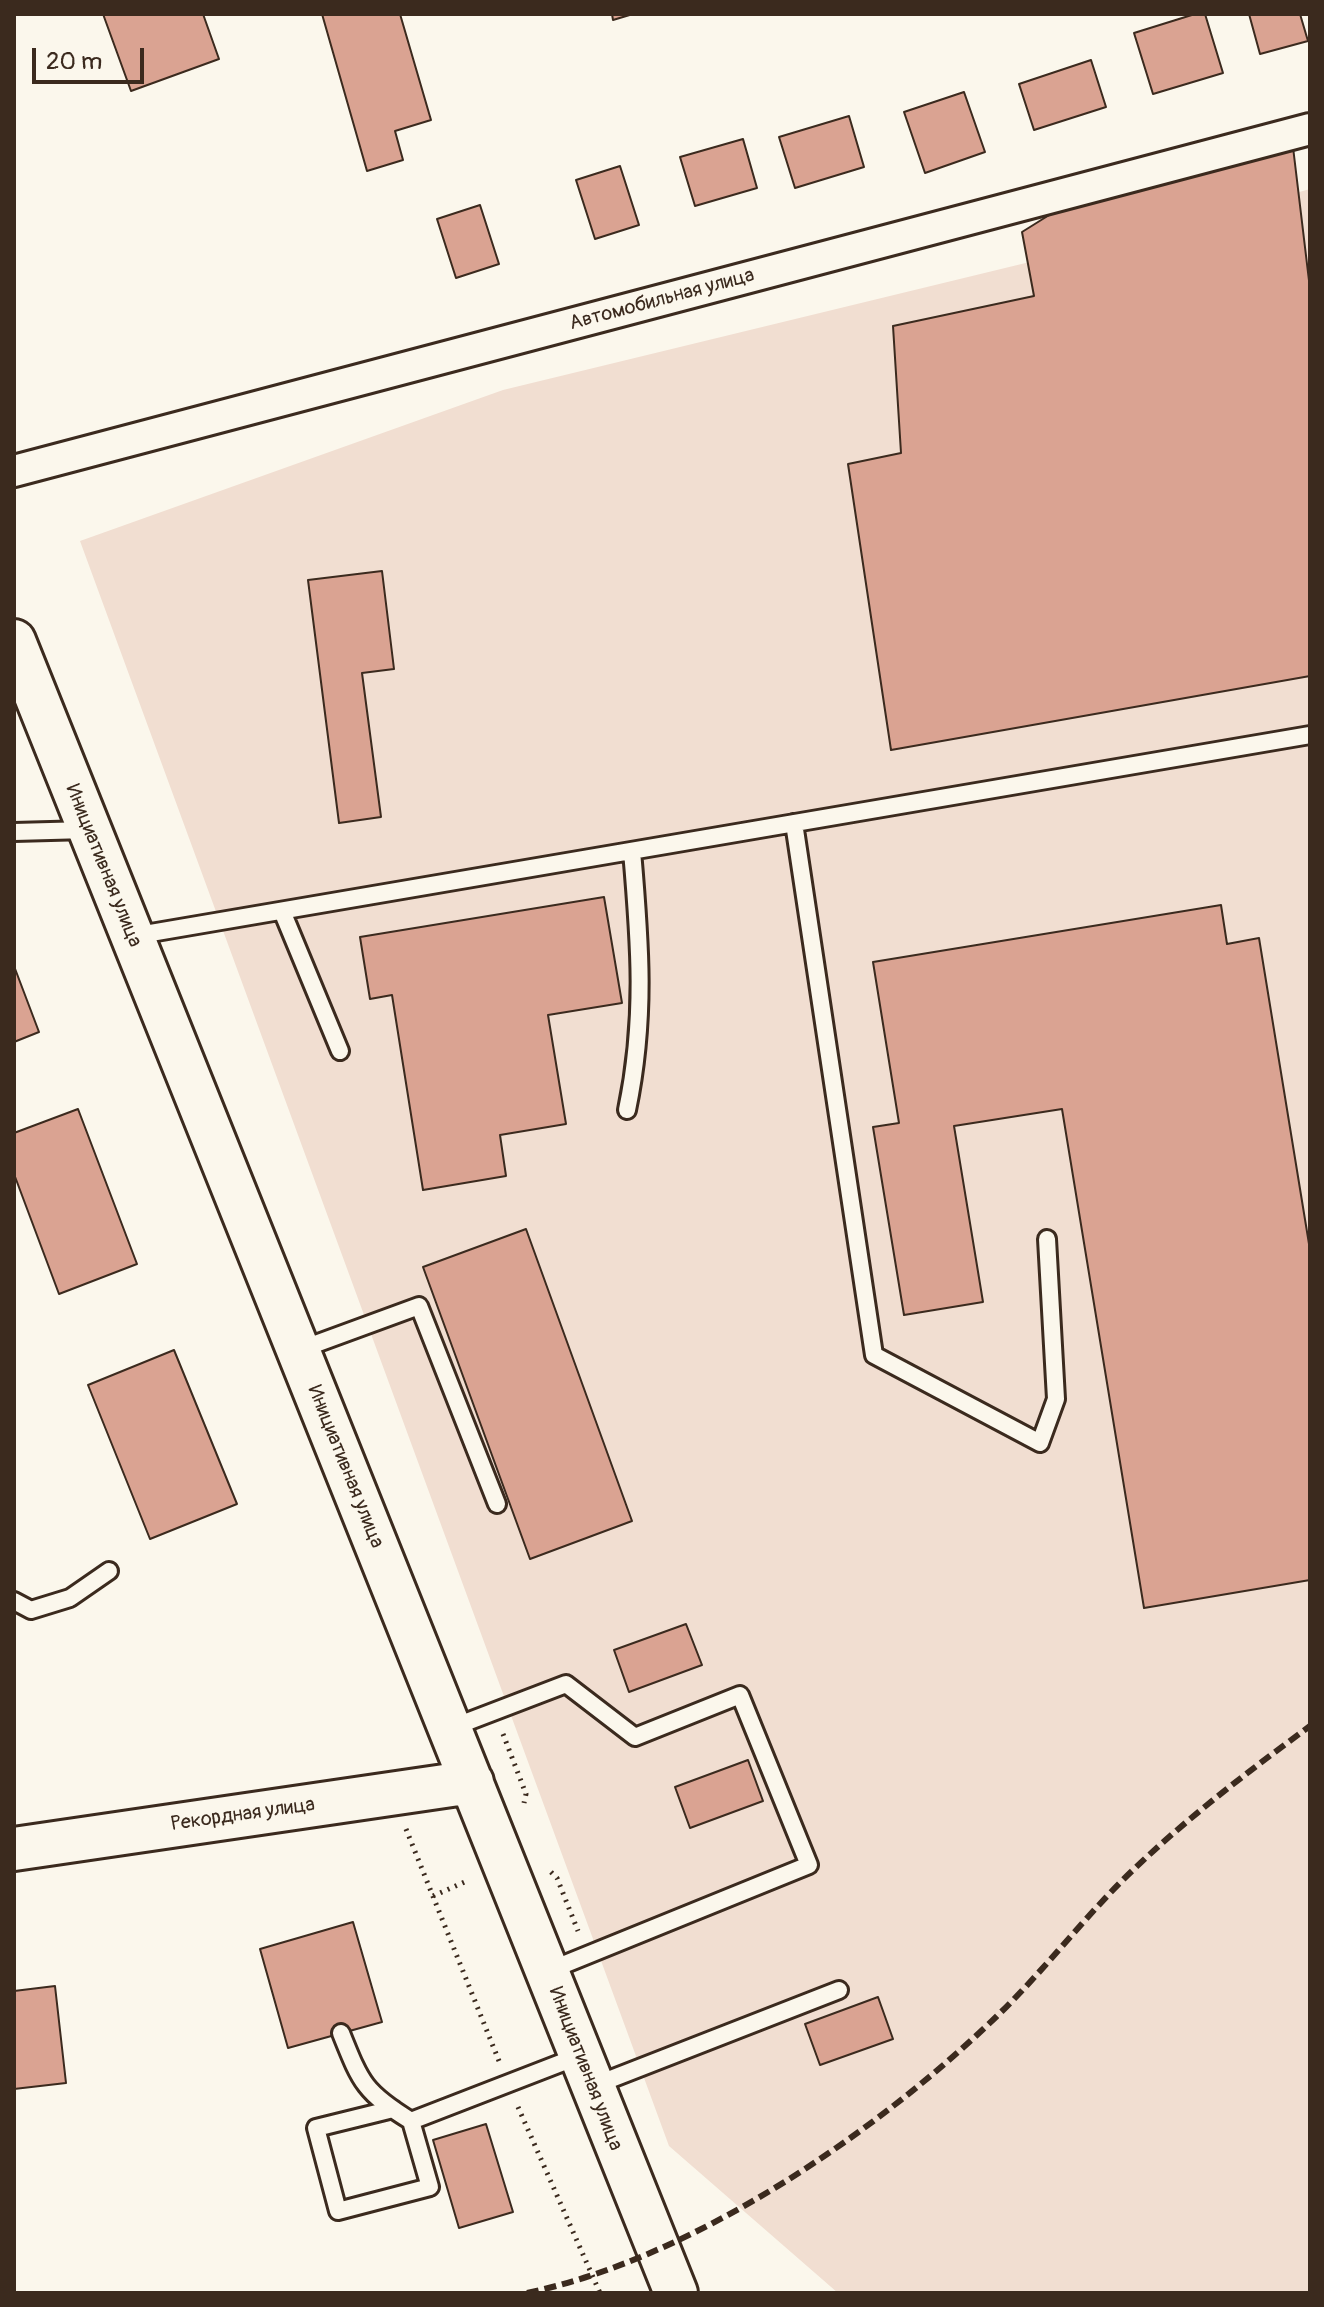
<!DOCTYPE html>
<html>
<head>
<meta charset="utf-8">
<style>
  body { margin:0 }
  #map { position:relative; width:1324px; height:2307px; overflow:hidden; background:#fbf7ec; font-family:Pangolin,sans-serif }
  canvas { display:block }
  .frame { position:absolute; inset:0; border:16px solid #3b2a1e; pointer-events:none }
  .scale { position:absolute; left:32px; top:48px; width:112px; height:36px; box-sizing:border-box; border:4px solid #3b2a1e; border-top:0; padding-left:10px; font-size:24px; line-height:28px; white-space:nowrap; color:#3b2a1e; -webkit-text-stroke:6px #fbf7ec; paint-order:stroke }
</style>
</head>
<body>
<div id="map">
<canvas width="1324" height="2307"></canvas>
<div class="frame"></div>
<div class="scale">20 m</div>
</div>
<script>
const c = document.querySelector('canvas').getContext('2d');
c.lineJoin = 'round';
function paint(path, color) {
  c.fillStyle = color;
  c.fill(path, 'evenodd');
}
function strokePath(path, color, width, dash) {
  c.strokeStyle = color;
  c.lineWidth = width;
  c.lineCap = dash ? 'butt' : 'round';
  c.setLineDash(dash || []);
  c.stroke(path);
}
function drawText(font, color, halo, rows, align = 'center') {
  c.font = font + ' Pangolin,sans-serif';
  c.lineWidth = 6;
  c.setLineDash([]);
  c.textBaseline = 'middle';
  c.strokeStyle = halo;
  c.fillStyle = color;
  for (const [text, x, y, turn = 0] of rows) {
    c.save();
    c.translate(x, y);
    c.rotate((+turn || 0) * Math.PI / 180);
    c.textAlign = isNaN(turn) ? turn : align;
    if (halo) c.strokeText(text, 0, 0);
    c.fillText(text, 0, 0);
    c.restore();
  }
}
const built = new Path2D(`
  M1310 189V2293H838L669 2146 80 541 503 390 1182 225Z`);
const building = new Path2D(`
  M103 14H203L219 59 131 91Z
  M322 14H400L431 120 395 131 403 160 367 171Z
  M612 14H633L613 20Z
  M1195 14H1205L1223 73 1153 94 1134 33Z
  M1249 14H1300L1308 41 1260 54Z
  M1091 60 1106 107 1034 130 1019 84Z
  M964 92 985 152 925 173 904 112Z
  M849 116 864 167 795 188 779 137Z
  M743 139 757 188 695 206 680 157Z
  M1293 147 1310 289V676L891 750 848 464 901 453 893 326 1034 296 1022 232 1094 187Z
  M620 166 639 225 595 239 576 180Z
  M480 205 499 264 456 278 437 219Z
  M382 571 394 669 362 673 381 817 339 823 308 580Z
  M604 897 622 1003 548 1015 566 1124 500 1135 506 1176 423 1190 392 995 370 999 360 937Z
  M1221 905 1227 944 1259 938 1310 1250V1580L1144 1608 1062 1109 954 1126 983 1302 904 1315 873 1127 899 1123 873 962Z
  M14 966 39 1032 14 1042Z
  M78 1109 137 1264 59 1294 14 1174V1133Z
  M526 1229 632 1521 530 1559 423 1267Z
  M174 1350 237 1504 150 1539 88 1385Z
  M686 1624 702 1665 629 1692 614 1650Z
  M748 1760 763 1801 690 1828 675 1787Z
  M353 1922 382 2022 288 2048 260 1949Z
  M55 1986 66 2083 14 2089V1991Z
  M878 1997 893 2039 820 2065 805 2024Z
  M486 2124 513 2212 459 2228 433 2140Z`);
const path = new Path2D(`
  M503 1734 526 1794 524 1803
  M406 1829 499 2061
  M551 1872 557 1878 578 1931
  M433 1896 469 1880
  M518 2107 600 2293`);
const service = new Path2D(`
  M794 823 874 1355 1040 1443 1056 1399 1047 1239
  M14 832 87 830
  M282 911 340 1051
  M133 936 1310 735
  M627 1110C646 1019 640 943 632 851
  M299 1350 419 1306 497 1504
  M14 1601 31 1610 70 1598 109 1571
  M451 1728 566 1684 635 1737 740 1695 809 1865 548 1971
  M341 2033C361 2083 364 2092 411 2121L430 2187 338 2211 316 2128 393 2109
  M593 2086 839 1990
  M411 2121 579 2056`);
const minor = new Path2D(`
  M14 471 1310 129`);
const secondary = new Path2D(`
  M14 641 676 2293
  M14 1849 472 1782`);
const rail = new Path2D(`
  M527 2293C693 2258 875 2134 996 2017 1044 1971 1084 1917 1132 1871 1187 1818 1249 1771 1310 1726`);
const streetNames = [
  ["Автомобильная улица",662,300,-15],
  ["Инициативная улица",103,866,68],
  ["Инициативная улица",345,1467,68],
  ["Рекордная улица",243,1815,-8],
  ["Инициативная улица",585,2069,69]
];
paint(built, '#f1ded1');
paint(building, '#daa392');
strokePath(building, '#3b2a1e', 2);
strokePath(service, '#3b2a1e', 22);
strokePath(minor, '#3b2a1e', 36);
strokePath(secondary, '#3b2a1e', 48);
strokePath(path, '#3b2a1e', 5, [2, 6]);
strokePath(service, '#fbf7ec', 16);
strokePath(minor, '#fbf7ec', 30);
strokePath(secondary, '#fbf7ec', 42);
strokePath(rail, '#3b2a1e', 6, [12, 6]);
drawText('20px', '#3b2a1e', '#fbf7ec', streetNames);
</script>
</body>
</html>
